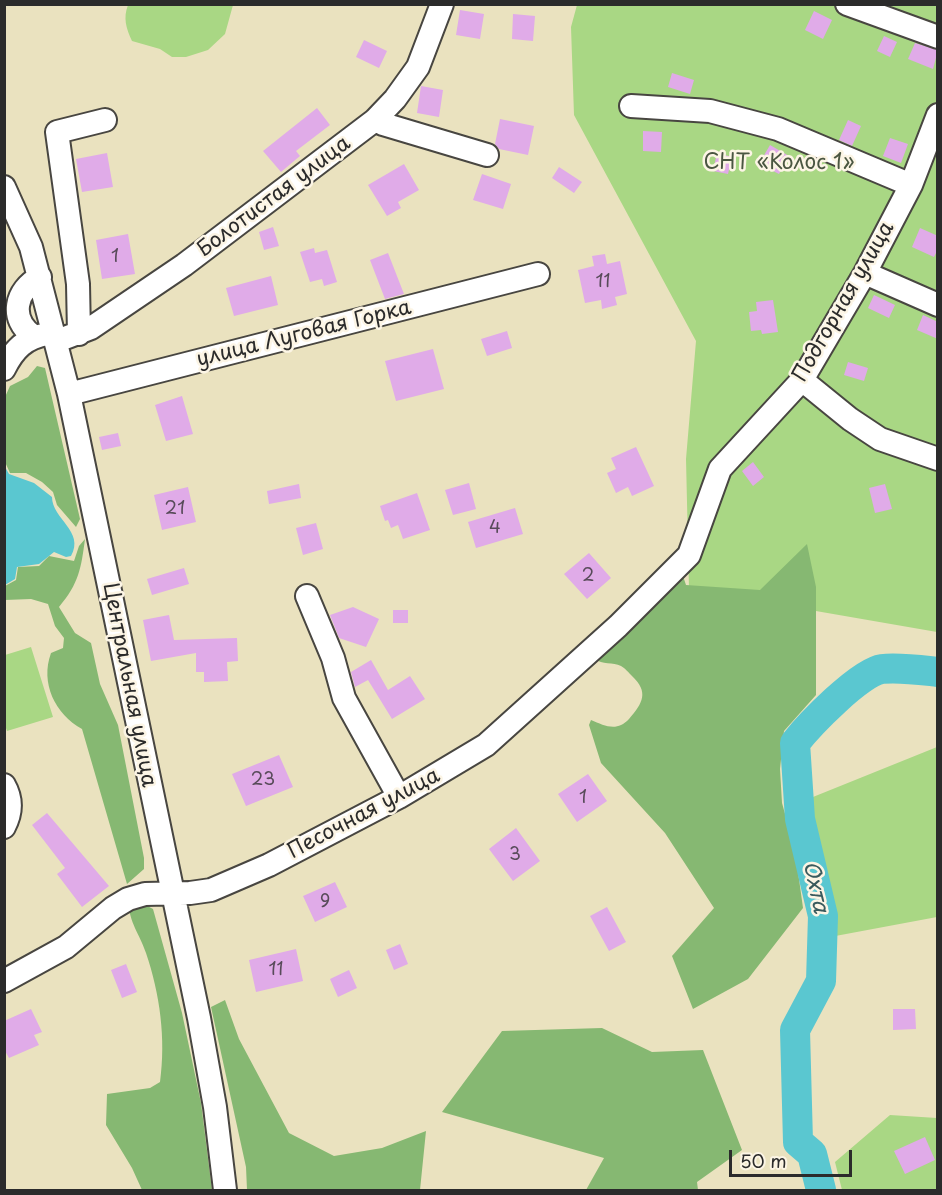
<!DOCTYPE html>
<html>
<head>
<meta charset="utf-8">
<style>
  body { margin:0 }
  #map { position:relative; width:942px; height:1195px; overflow:hidden; background:#eae2bf; font-family:"Playpen Sans",sans-serif }
  canvas { display:block }
  .frame { position:absolute; inset:0; border:6px solid #2b2b2b; pointer-events:none }
  .scale { position:absolute; left:729px; top:1150px; width:123px; height:27px; box-sizing:border-box; border:3px solid #2b2b2b; border-top:0; padding-left:8px; font-size:18px; line-height:21px; white-space:nowrap; color:#2b2b2b; -webkit-text-stroke:4px #fcf5e5; paint-order:stroke }
</style>
</head>
<body>
<div id="map">
<canvas width="942" height="1195"></canvas>
<div class="frame"></div>
<div class="scale">50 m</div>
</div>
<script>
const c = document.querySelector('canvas').getContext('2d');
c.lineJoin = 'round';
function paint(path, color) {
  c.fillStyle = color;
  c.fill(path, 'evenodd');
}
function strokePath(path, color, width, dash) {
  c.strokeStyle = color;
  c.lineWidth = width;
  c.lineCap = dash ? 'butt' : 'round';
  c.setLineDash(dash || []);
  c.stroke(path);
}
function drawText(font, color, halo, rows, align = 'center') {
  c.font = font + ' "Playpen Sans",sans-serif';
  c.lineWidth = 5;
  c.setLineDash([]);
  c.textBaseline = 'middle';
  c.strokeStyle = halo;
  c.fillStyle = color;
  for (const [text, x, y, turn = 0] of rows) {
    c.save();
    c.translate(x, y);
    c.rotate((+turn || 0) * Math.PI / 180);
    c.textAlign = isNaN(turn) ? turn : align;
    if (halo) c.strokeText(text, 0, 0);
    c.fillText(text, 0, 0);
    c.restore();
  }
}
const green = new Path2D(`
  M128 5V4L233 5 225 34 208 50 186 57H172L160 49 132 41C126 28 123 18 128 5Z
  M577 5H937V632L689 589 686 459 696 341 574 115 571 27Z
  M31 647 53 717 7 731 4 722 5 655Z
  M937 747V917L830 937 808 799Z
  M890 1115 937 1118V1190H842L835 1162Z`);
const forest = new Path2D(`
  M37 366 45 368 80 519 76 527 57 505 53 492 42 482 26 473H10L5 462V397L10 386 28 377Z
  M85 539C81 569 79 583 59 607L75 633 91 643 100 684 118 725 144 858V869L127 884 82 729C55 714 40 683 51 653L63 648 64 638 55 626 48 604 31 599 5 600V586L16 580 18 567 39 566 49 556 74 561 79 546Z
  M807 544 816 587V695L784 731 780 769 782 803 795 850 803 908 748 979 693 1009 672 956 714 908 665 833 601 763 589 725 591 720C605 726 617 732 629 719 643 703 649 692 632 676 629 673 625 668 621 666 613 662 602 665 595 659L682 573 686 585 760 590Z
  M128 901H138L153 909 182 1013 201 1103 212 1190H142L132 1168 106 1125 107 1094 150 1088 160 1082C166 1039 160 994 146 953 139 932 130 925 128 901Z
  M225 1000 239 1039 289 1133 334 1156 382 1148 426 1131 420 1190H247L246 1167 211 1007Z
  M602 1028 652 1052 703 1050 742 1150 697 1182 698 1190H586L604 1158 442 1112 502 1031Z`);
const water = new Path2D(`
  M4 465 9 474 34 483 52 497C52 519 85 531 71 556L66 557 54 552 39 564 17 567 15 579 5 585Z`);
const river = new Path2D(`
  M821 1190 812 1154 798 1142 795 1030 821 981 823 916 800 819 795 743C809 725 860 672 882 669 899 667 920 670 938 672`);
const building = new Path2D(`
  M460 10 484 14 480 39 456 35Z
  M814 11 832 20 823 39 805 30Z
  M513 14 535 16 533 41 512 39Z
  M884 36 897 42 890 57 877 51Z
  M364 40 387 51 379 68 356 57Z
  M915 43 938 50 933 69 908 59Z
  M672 73 694 80 690 94 668 87Z
  M421 86 443 90 439 117 417 113Z
  M317 108 330 125 296 151 300 156 281 172 263 151Z
  M500 119 534 126 528 155 499 149 495 144Z
  M848 120 861 126 852 146 839 140Z
  M643 131 662 132 661 152 643 151Z
  M890 138 908 144 901 163 883 156Z
  M770 145 789 156 779 174 759 164Z
  M107 153 113 187 82 192 76 159Z
  M717 153 732 157 728 174 713 171Z
  M404 164 419 190 398 202 401 208 387 216 368 185Z
  M559 167 582 182 574 193 552 178Z
  M482 174 511 184 503 209 473 200Z
  M273 227 279 246 264 250 259 232Z
  M920 228 938 236V249L934 257 912 247Z
  M128 234 135 274 102 279 96 240Z
  M314 248 315 253 327 250 337 282 324 286 322 279 310 282 300 252Z
  M388 253 404 294 385 299 370 260Z
  M605 254 607 264 620 261 627 294 615 297 617 305 602 309 601 300 585 303 578 270 594 266 592 256Z
  M271 276 278 305 234 316 226 288Z
  M874 295 895 305 889 318 868 308Z
  M773 300 778 332 762 334 761 330 751 331 749 312 757 311 756 302Z
  M923 315 938 322V339L917 330Z
  M507 331 512 348 487 356 481 339Z
  M433 349 444 389 396 401 385 361Z
  M848 362 868 368 864 381 844 375Z
  M182 396 193 434 166 441 155 405Z
  M118 433 121 446 102 450 99 437Z
  M636 447 654 486 632 496 628 487 616 493 607 473 616 469 611 458Z
  M753 462 764 477 753 486 742 471Z
  M469 483 476 509 453 515 445 490Z
  M299 484 301 498 269 504 267 491Z
  M885 484 892 509 875 513 869 488Z
  M188 487 196 522 162 530 154 495Z
  M417 493 430 530 403 539 398 525 391 528 388 520 385 521 380 506Z
  M515 508 523 534 476 548 468 522Z
  M316 523 323 549 303 555 296 528Z
  M589 553 611 578 587 599 564 574Z
  M184 568 189 584 152 595 147 579Z
  M353 607 379 619 366 647 339 638 330 615Z
  M393 610H408V623H393Z
  M169 615 174 640 237 638 238 661 227 662 228 681 204 682V672H196V653L151 661 143 620Z
  M371 660 388 690 410 676 425 699 392 719 368 680 355 687 351 672Z
  M279 755 293 787 246 806 232 774Z
  M588 774 607 801 577 822 558 794Z
  M47 813 109 886 82 907 57 874 65 868 32 825Z
  M516 828 540 861 513 881 489 849Z
  M335 882 347 907 315 922 303 896Z
  M607 907 626 942 609 951 590 916Z
  M400 944 408 964 394 970 386 950Z
  M296 949 303 981 256 992 249 960Z
  M126 964 137 992 122 998 111 970Z
  M349 970 357 988 338 997 330 979Z
  M31 1009 42 1032 34 1035 39 1045 9 1058 4 1049V1021Z
  M893 1009H915L916 1029 893 1030Z
  M925 1137 935 1160 905 1174 894 1151Z`);
const minor = new Path2D(`
  M847 4 938 37
  M631 106 710 111 778 129 911 185
  M375 120 383 124 487 155
  M4 187 31 247 69 394 199 1018 215 1107 225 1190
  M865 273 938 305
  M79 334 78 284 57 132 105 120
  M33 336C9 319 15 290 40 277
  M57 341 91 328 184 265 375 120 395 99 418 67 442 4
  M4 369C14 349 25 338 47 334
  M802 380 850 419 880 439 938 459
  M69 394 538 274
  M307 596 333 658 344 698 399 797
  M4 785C12 799 12 812 4 827
  M4 981 66 947 113 908 128 899 145 894 190 893 211 890 269 865 399 797 486 745 618 626 689 555 720 469 802 380 865 273 911 185 938 115`);
const numberNames = [
  ["1",115,257],
  ["11",603,282],
  ["21",175,509],
  ["4",495,528],
  ["2",588,576],
  ["23",263,780],
  ["1",583,798],
  ["3",515,855],
  ["9",325,902],
  ["11",276,970]
];
const parkNames = [
  ["СНТ «Колос 1»",779,163]
];
const streetNames = [
  ["Болотистая улица",274,197,-37],
  ["Подгорная улица",844,302,-60],
  ["улица Луговая Горка",304,334,-14],
  ["Центральная улица",129,685,79],
  ["Песочная улица",364,814,-28]
];
const waterNames = [
  ["Охта",815,887,78]
];
paint(green, '#a9d784');
paint(forest, '#86b872');
paint(water, '#5ac7d0');
strokePath(river, '#5ac7d0', 30);
paint(building, '#e0abe8');
strokePath(minor, '#484641', 26);
strokePath(minor, '#fff', 22);
drawText('18px', '#584b5a', null, numberNames);
drawText('21px', '#4a5641', '#fcf5e5', parkNames);
drawText('21px', '#2b2b2b', '#fcf5e5', streetNames);
drawText('italic 22px', '#395a5d', '#fcf5e5', waterNames);
</script>
</body>
</html>
